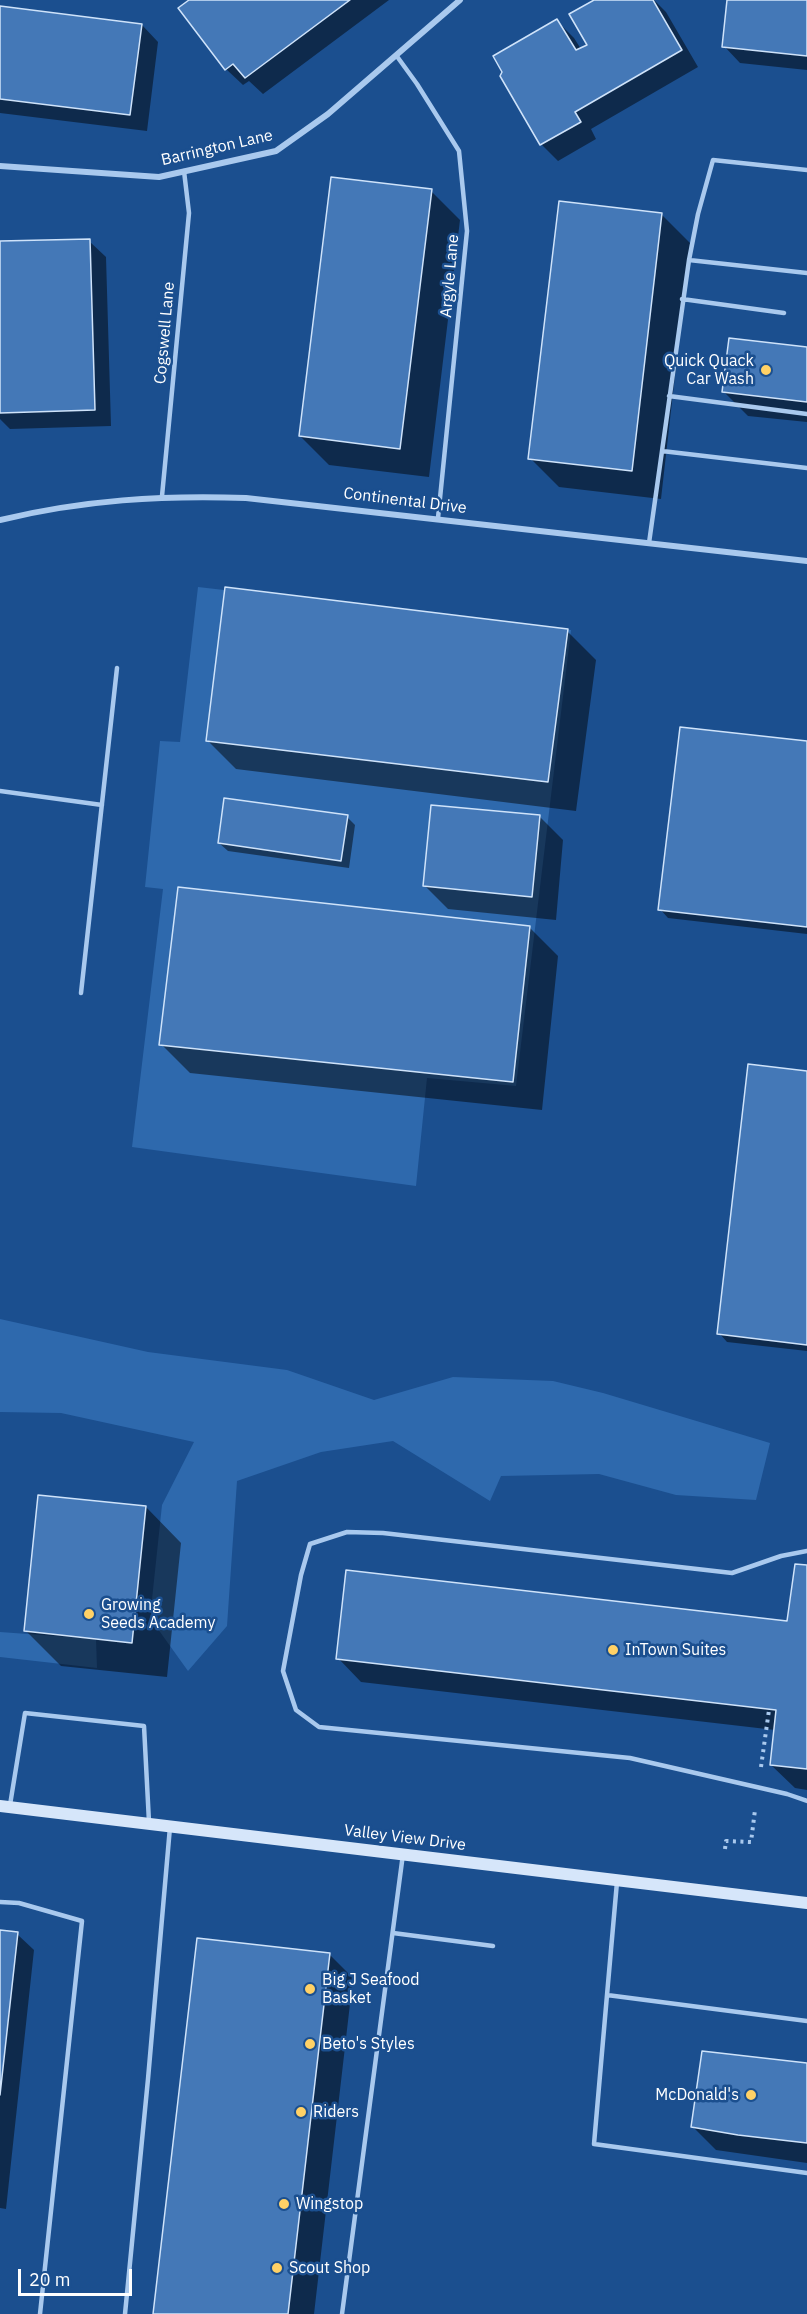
<!DOCTYPE html>
<html>
<head>
<meta charset="utf-8">
<style>
  body { margin:0 }
  #map { position:relative; width:807px; height:2314px; overflow:hidden; background:#1b4f8f; font-family:"IBM Plex Sans",sans-serif }
  canvas { display:block }
  .scale { position:absolute; left:18px; top:2269px; width:114px; height:27px; box-sizing:border-box; border:3px solid #fff; border-top:0; padding-left:8px; font-size:18px; line-height:21px; white-space:nowrap; color:#fff; -webkit-text-stroke:4px #1b4f8f; paint-order:stroke }
</style>
</head>
<body>
<div id="map">
<canvas width="807" height="2314"></canvas>
<div class="scale">20 m</div>
</div>
<script>
const c = document.querySelector('canvas').getContext('2d');
c.lineJoin = 'round';
function paint(path, color) {
  c.fillStyle = color;
  c.fill(path, 'evenodd');
}
function strokePath(path, color, width, dash) {
  c.strokeStyle = color;
  c.lineWidth = width;
  c.lineCap = dash ? 'butt' : 'round';
  c.setLineDash(dash || []);
  c.stroke(path);
}
function drawText(font, color, halo, rows, align = 'center') {
  c.font = font + ' "IBM Plex Sans",sans-serif';
  c.lineWidth = 5;
  c.setLineDash([]);
  c.textBaseline = 'middle';
  c.strokeStyle = halo;
  c.fillStyle = color;
  for (const [text, x, y, turn = 0] of rows) {
    c.save();
    c.translate(x, y);
    c.rotate((+turn || 0) * Math.PI / 180);
    c.textAlign = isNaN(turn) ? turn : align;
    if (halo) c.strokeText(text, 0, 0);
    c.fillText(text, 0, 0);
    c.restore();
  }
}
const green = new Path2D(`
  M198 587 571 630 516 1086 427 1078 416 1186 132 1147 163 889 145 887 160 741 180 742Z
  M0 1319 148 1352 287 1370 374 1400 453 1377 553 1381 603 1393 770 1443 756 1500 676 1495 599 1474 501 1476 490 1501 393 1441 321 1452 237 1481 227 1626 188 1671 150 1618 162 1505 194 1442 61 1413 0 1412Z
  M0 1632 96 1639 97 1668 0 1657Z`);
const shadow = new Path2D(`
  M192 0H389L263 94 249 81 243 85 226 69Z
  M597 0H654L666 12 698 67 591 129 596 139 558 161 541 144 557 21 574 38 581 49 589 45Z
  M728 0H807V70L740 63 724 46Z
  M0 7 142 25 158 42 147 131 0 113Z
  M431 191 460 220 429 477 329 465 300 436Z
  M661 214 690 243 661 499 559 487 530 458Z
  M89 241 106 257 111 426 10 429 0 419V243Z
  M807 349V422L748 416 724 392Z
  M567 631 596 660 576 811 236 769 207 740Z
  M807 743V934L668 918 660 909Z
  M539 816 563 840 556 920 448 909 425 886Z
  M347 817 355 825 349 868 228 851 219 843Z
  M529 927 558 956 542 1110 190 1073 161 1044Z
  M807 1073V1351L727 1342 719 1333Z
  M146 1507 181 1543 167 1677 61 1666 26 1631Z
  M807 1567V1790L795 1788 771 1765 775 1730 361 1682 338 1658 789 1623Z
  M0 1932 17 1934 34 1950 6 2209 0 2208Z
  M329 1954 353 1978 314 2314H155Z
  M807 2065V2163L716 2150 692 2126Z`);
const building = new Path2D(`
  M189 0H350L245 78 233 64 225 70 178 8Z
  M594 0H653L682 50 575 112 581 122 540 145 500 76 502 72 493 56 557 19 576 50 587 45 569 14Z
  M727 0H807V56L722 47Z
  M0 6 142 24 130 115 0 99Z
  M331 177 432 189 400 449 299 436Z
  M559 201 662 213 632 471 528 459Z
  M90 239 95 410 0 413V241Z
  M729 338 807 347V402L722 392Z
  M225 587 568 629 548 782 206 741Z
  M680 727 807 741V927L658 910Z
  M224 798 348 815 341 861 218 843Z
  M431 805 540 815 532 897 423 886Z
  M178 887 530 926 513 1082 159 1045Z
  M748 1064 807 1071V1345L717 1334Z
  M38 1495 146 1506 132 1643 24 1631Z
  M795 1564 807 1565V1769L770 1765 776 1710 336 1659 346 1570 787 1621Z
  M0 1930 18 1932 0 2095Z
  M197 1938 330 1953 288 2314H153Z
  M702 2051 807 2063V2143L738 2135 691 2127Z`);
const path = new Path2D(`
  M761 1767 769 1710
  M725 1849 726 1841 751 1842 755 1810`);
const lane = new Path2D(`
  M396 55 417 84 459 151 467 231 438 518
  M689 260 698 214 713 160 807 170
  M682 299 784 313
  M669 396 807 414
  M662 451 807 468
  M162 496 189 213 184 171
  M649 543 689 260 807 273
  M0 791 102 805
  M81 993 117 668
  M807 1551 781 1556 732 1573 383 1533 347 1532 310 1544 301 1575 283 1671 296 1710 319 1727 630 1758 787 1794 807 1801
  M10 1805 25 1713 144 1726 149 1822
  M0 1902 19 1903 82 1921 40 2314
  M393 1933 493 1946
  M607 1995 617 1882
  M807 2021 607 1995 594 2144 807 2173
  M125 2314 148 2079 170 1827
  M342 2314 403 1854`);
const street = new Path2D(`
  M0 166 159 177 276 151 328 114 460 0
  M0 520C83 500 162 495 246 498L807 561`);
const secondary = new Path2D(`
  M0 1806 807 1903`);
const markers = [
  [766,370,6,"#ffd166"],
  [89,1614,6,"#ffd166"],
  [613,1650,6,"#ffd166"],
  [310,1989,6,"#ffd166"],
  [310,2044,6,"#ffd166"],
  [751,2095,6,"#ffd166"],
  [301,2112,6,"#ffd166"],
  [284,2204,6,"#ffd166"],
  [277,2268,6,"#ffd166"]
];
const streetNames = [
  ["Barrington Lane",217,148,-13],
  ["Argyle Lane",450,276,-85],
  ["Cogswell Lane",165,333,-85],
  ["Continental Drive",405,501,7],
  ["Valley View Drive",405,1838,7]
];
const poiNames = [
  ["Quick Quack",754,361,"right"],
  ["Car Wash",754,379,"right"],
  ["Growing",101,1605],
  ["Seeds Academy",101,1623],
  ["InTown Suites",625,1650],
  ["Big J Seafood",322,1980],
  ["Basket",322,1998],
  ["Beto's Styles",322,2044],
  ["McDonald's",739,2095,"right"],
  ["Riders",313,2112],
  ["Wingstop",296,2204],
  ["Scout Shop",289,2268]
];
paint(green, '#2e69ad');
paint(shadow, '#0007');
paint(building, '#4478b7');
strokePath(building, '#cfe3fa', 1.5);
strokePath(path, '#a9c9ee', 4, [3, 4.5]);
strokePath(lane, '#a9c9ee', 4.5);
strokePath(street, '#a9c9ee', 6);
strokePath(secondary, '#d6e6fa', 12);
for (const [x, y, r, color] of markers) {
  const dot = new Path2D();
  dot.arc(x, y, r, 0, 2 * Math.PI);
  c.fillStyle = color;
  c.fill(dot);
  strokePath(dot, '#1b4f8f', 2);
}
drawText('16px', '#fff', '#1b4f8f', streetNames);
drawText('16px', '#fff', '#1b4f8f', poiNames, 'left');
</script>
</body>
</html>
